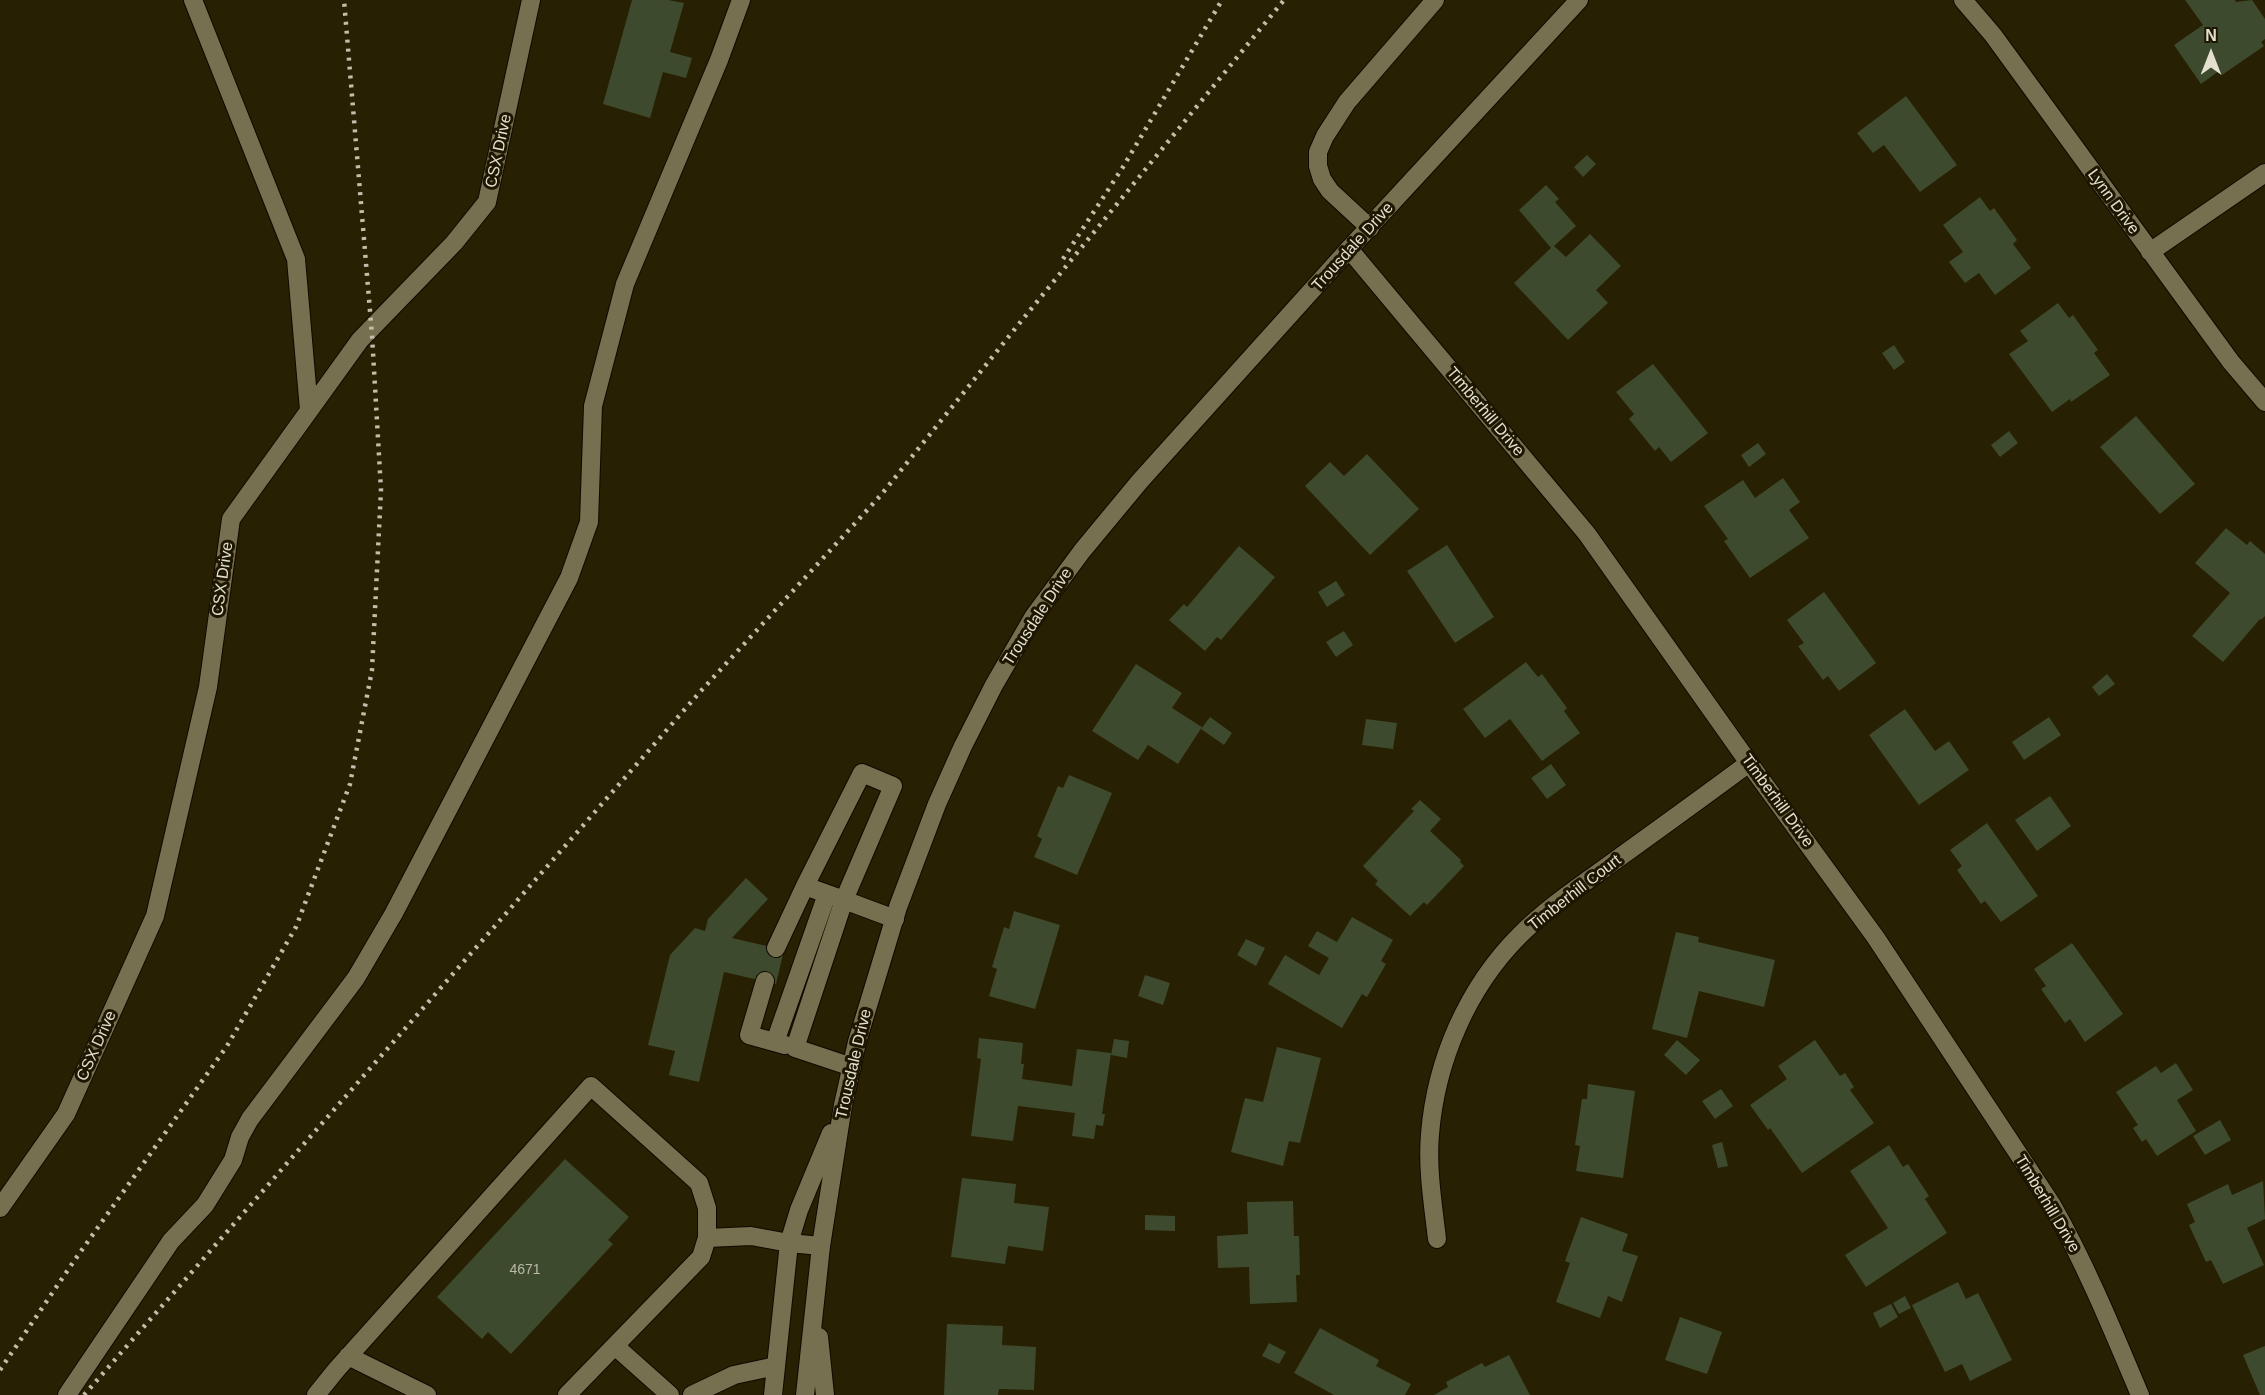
<!DOCTYPE html>
<html>
<head>
<meta charset="utf-8">
<style>
  body { margin:0 }
  #map { position:relative; width:2265px; height:1395px; overflow:hidden; background:#272002; font-family:Arial,sans-serif }
  canvas { display:block }
  .north { position:absolute; left:2181px; top:24px; width:60px; height:60px; -webkit-text-stroke:4px #1d1600; paint-order:stroke; rotate:0deg; font-size:16px; font-weight:700; line-height:24px; text-align:center; color:#e4e0cf }
  .north::after { content:''; display:block; margin:auto; width:21px; height:27px; background:#e4e0cf; clip-path:polygon(50% 0,100% 100%,50% 72%,0 100%) }
</style>
</head>
<body>
<div id="map">
<canvas width="2265" height="1395"></canvas>
<div class="north">N</div>
</div>
<script>
const c = document.querySelector('canvas').getContext('2d');
c.lineJoin = 'round';
function paint(path, color) {
  c.fillStyle = color;
  c.fill(path, 'evenodd');
}
function strokePath(path, color, width, dash) {
  c.strokeStyle = color;
  c.lineWidth = width;
  c.lineCap = dash ? 'butt' : 'round';
  c.setLineDash(dash || []);
  c.stroke(path);
}
function drawText(font, color, halo, rows, align = 'center') {
  c.font = font + ' Arial,sans-serif';
  c.lineWidth = 6;
  c.setLineDash([]);
  c.textBaseline = 'middle';
  c.strokeStyle = halo;
  c.fillStyle = color;
  for (const [text, x, y, turn = 0] of rows) {
    c.save();
    c.translate(x, y);
    c.rotate((+turn || 0) * Math.PI / 180);
    c.textAlign = isNaN(turn) ? turn : align;
    if (halo) c.strokeText(text, 0, 0);
    c.fillText(text, 0, 0);
    c.restore();
  }
}
const building = new Path2D(`
  M632 0H668L684 3 670 52 692 58 686 78 663 72 650 118 603 104Z
  M2185 0H2235L2236 2 2252 0 2265 19V39L2261 42 2264 46 2222 75 2219 71 2201 84 2174 45 2203 25Z
  M1906 96 1957 165 1920 192 1884 145 1873 153 1857 133Z
  M1587 155 1596 164 1583 177 1574 167Z
  M1546 185 1559 199 1555 202 1576 226 1554 246 1566 257 1590 234 1621 266 1596 290 1608 303 1568 340 1514 283 1551 248 1519 210Z
  M1980 197 1990 211 1994 208 2017 240 2013 244 2031 268 1995 295 1979 273 1965 283 1949 262 1963 252 1943 225Z
  M2058 303 2069 318 2073 315 2098 350 2094 353 2110 375 2071 402 2070 399 2052 412 2009 354 2028 341 2020 331Z
  M1894 345 1905 362 1894 370 1882 353Z
  M1653 364 1708 433 1671 462 1659 447 1655 451 1629 419 1634 414 1616 392Z
  M2136 416 2195 484 2160 514 2100 447Z
  M2009 431 2018 443 2000 457 1991 445Z
  M1758 443 1766 454 1749 467 1741 455Z
  M1367 454 1419 509 1370 555 1305 486 1330 462 1344 476Z
  M1783 478 1800 502 1789 510 1809 538 1750 578 1724 541 1728 539 1704 506 1743 480 1755 498Z
  M2226 528 2247 545 2250 541 2265 554V616L2261 620 2260 619 2223 662 2192 636 2230 593 2195 563Z
  M1447 545 1494 617 1455 643 1407 571Z
  M1239 546 1275 577 1221 640 1217 637 1205 651 1169 620 1184 604 1187 607Z
  M1336 581 1345 595 1327 607 1318 592Z
  M1824 592 1876 663 1839 691 1828 676 1823 680 1798 646 1804 643 1787 620Z
  M1344 631 1353 645 1336 657 1326 642Z
  M1526 662 1538 677 1542 674 1567 708 1564 711 1580 733 1542 761 1510 719 1485 738 1463 709Z
  M1136 664 1182 693 1172 708 1202 727 1178 764 1148 745 1138 760 1092 731Z
  M2107 674 2115 684 2099 696 2092 687Z
  M1905 709 1935 751 1949 741 1969 770 1919 805 1869 735Z
  M1210 717 1232 733 1224 745 1201 729Z
  M2049 717 2061 735 2024 760 2012 742Z
  M1366 719 1397 723 1393 749 1362 745Z
  M1551 764 1566 785 1547 799 1531 778Z
  M1069 775 1112 793 1077 875 1034 857 1042 839 1037 836 1058 786 1063 788Z
  M2050 796 2071 826 2037 851 2015 820Z
  M1420 800 1441 819 1430 831 1461 860 1460 862 1464 866 1427 905 1424 902 1410 916 1375 884 1378 881 1363 866 1414 811 1411 809Z
  M1987 823 2038 896 2001 922 1985 901 1981 904 1957 870 1962 866 1950 850Z
  M746 878 768 899 732 938 784 950 776 984 724 972 699 1082 669 1075 675 1051 648 1045 670 955 695 928 705 931 708 919Z
  M1014 911 1060 925 1035 1009 989 996 997 969 992 967 1004 927 1009 929Z
  M1352 917 1393 940 1381 961 1386 964 1367 997 1362 994 1342 1028 1268 984 1285 955 1319 975 1329 958 1308 946 1317 931 1337 942Z
  M1676 932 1699 937 1698 942 1775 960 1764 1007 1699 991 1687 1038 1652 1029Z
  M1246 939 1265 948 1256 966 1237 955Z
  M2072 943 2123 1014 2085 1042 2070 1019 2065 1023 2041 989 2046 986 2034 969Z
  M1145 975 1170 983 1163 1005 1138 996Z
  M979 1038 1023 1043 1021 1064H1024L1022 1079 1072 1086 1077 1049 1111 1053 1102 1114H1105L1103 1126 1096 1125 1094 1139 1072 1136 1075 1113 1018 1106 1013 1141 971 1136 981 1059 977 1058Z
  M1114 1039 1129 1041 1127 1058 1111 1055Z
  M1677 1040 1700 1060 1686 1075 1664 1055Z
  M1815 1040 1840 1076 1845 1073 1854 1087 1850 1090 1874 1123 1802 1173 1770 1128 1768 1130 1750 1105 1787 1079 1778 1066Z
  M1277 1047 1321 1058 1300 1143 1289 1141 1283 1166 1231 1152 1245 1098 1263 1102Z
  M2176 1063 2193 1090 2177 1100 2196 1131 2157 1156 2146 1139 2142 1142 2133 1128 2138 1125 2116 1092 2156 1066 2161 1073Z
  M1588 1084 1635 1091 1623 1178 1576 1171 1580 1146 1575 1145 1582 1099H1587Z
  M1721 1089 1733 1106 1715 1119 1702 1101Z
  M2220 1120 2231 1140 2205 1155 2193 1136Z
  M1722 1142 1728 1166 1718 1168 1712 1145Z
  M1889 1145 1903 1167 1908 1164 1929 1196 1925 1199 1947 1233 1866 1287 1845 1255 1888 1228 1850 1171Z
  M565 1159 629 1217 608 1240 613 1244 511 1354 488 1332 482 1339 437 1297Z
  M962 1178 1016 1184 1014 1203 1049 1207 1043 1251 1008 1246 1005 1264 951 1257Z
  M2263 1181 2265 1219 2247 1228 2264 1265 2223 1284 2211 1260 2206 1262 2189 1225 2195 1222 2187 1204 2228 1184 2232 1195Z
  M1293 1201 1294 1236H1299L1300 1275H1296L1297 1302 1250 1304 1249 1267 1218 1268 1217 1236 1248 1234 1247 1202Z
  M1145 1215 1175 1216V1231L1145 1230Z
  M1581 1217 1628 1234 1622 1251 1638 1256 1622 1302 1608 1296 1600 1318 1556 1302 1570 1263 1565 1261Z
  M1958 1282 1966 1299 1978 1293 2012 1360 1970 1381 1962 1364 1945 1372 1912 1305Z
  M1905 1296 1911 1308 1899 1314 1893 1303Z
  M1891 1304 1898 1317 1880 1328 1873 1313Z
  M1680 1317 1722 1332 1707 1374 1665 1360Z
  M947 1324 1003 1326 1002 1345 1036 1347 1034 1390 999 1389 998 1395H944Z
  M1320 1328 1379 1360 1376 1366 1411 1384 1405 1395H1334L1294 1373Z
  M1269 1343 1286 1352 1279 1364 1262 1356Z
  M2265 1346V1395H2260L2243 1355Z
  M1509 1355 1530 1395H1434L1448 1387 1446 1382 1482 1363 1485 1367Z`);
const lane = new Path2D(`
  M193 0 296 259 309 410
  M1370 228 1330 191 1322 179 1318 166V152L1325 136 1347 102 1435 0
  M805 886 862 773 893 786 844 900 895 919
  M776 948 805 886 844 900 795 1048 852 1067
  M765 981 749 1035 785 1045
  M775 1042 827 894
  M0 1208 66 1114 155 916 208 687 231 519 360 340 454 243 487 202 531 0
  M707 1238 751 1236 789 1243 821 1246
  M615 1346 670 1395
  M348 1356 427 1395
  M67 1395 171 1241 205 1205 233 1160 240 1137 250 1119 356 978 394 913 569 578 589 522 593 406 625 284 719 60 741 0
  M316 1395 337 1369 591 1086 699 1183 707 1208V1238L701 1257 567 1395
  M692 1395 734 1375 776 1366`);
const street = new Path2D(`
  M1963 0 1993 35 2231 362 2265 402
  M1349 249 1587 534 1749 763 1876 938 2052 1205C2086 1265 2113 1331 2140 1395
  M2150 252 2265 173
  M1437 1239C1433 1204 1427 1169 1430 1134 1436 1061 1467 988 1520 935 1550 905 1586 882 1620 857 1663 826 1706 795 1749 763`);
const secondary = new Path2D(`
  M819 1337 825 1395
  M773 1395 789 1243 799 1210 831 1133
  M805 1395 821 1246 843 1105 857 1042 898 907 937 804 963 746 994 685 1034 616 1082 551 1140 481 1349 249 1579 0`);
const rail = new Path2D(`
  M1063 259 1123 167 1222 0
  M0 1370 74 1261 227 1046 296 927 350 784 372 670 381 490 372 335 344 0
  M84 1395 700 692 881 495 1027 314 1284 0`);
const numberNames = [
  ["4671",525,1270]
];
const streetNames = [
  ["CSX Drive",499,151,-78],
  ["Lynn Drive",2113,202,54],
  ["Trousdale Drive",1353,247,-48],
  ["Timberhill Drive",1485,412,50],
  ["CSX Drive",223,579,-82],
  ["Trousdale Drive",1038,617,-57],
  ["Timberhill Drive",1777,801,54],
  ["Timberhill Court",1575,893,-38],
  ["CSX Drive",97,1046,-66],
  ["Trousdale Drive",854,1064,-77],
  ["Timberhill Drive",2047,1204,59]
];
paint(building, '#3e4a2e');
strokePath(lane, '#100900', 20);
strokePath(street, '#100900', 20);
strokePath(secondary, '#100900', 20);
strokePath(lane, '#777050', 18);
strokePath(street, '#777050', 18);
strokePath(secondary, '#777050', 18);
strokePath(rail, '#c3beab', 4.5, [3, 6]);
drawText('14px', '#babaa7', null, numberNames);
drawText('16px', '#e4e0cf', '#1d1600', streetNames);
</script>
</body>
</html>
